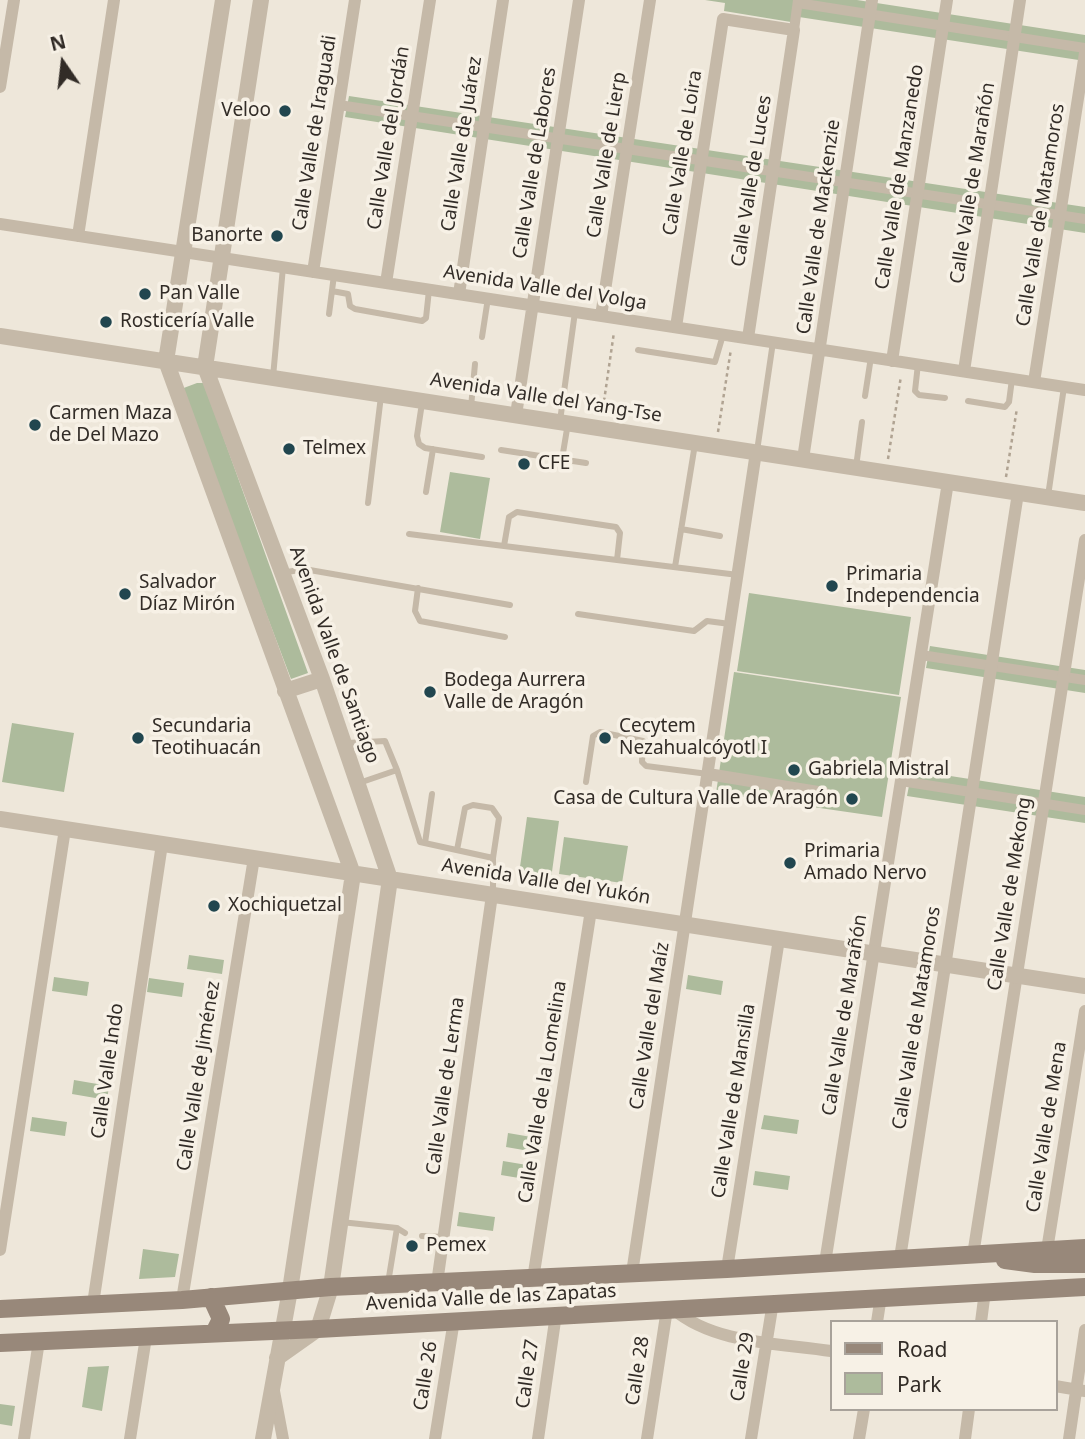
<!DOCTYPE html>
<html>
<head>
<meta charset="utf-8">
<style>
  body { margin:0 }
  #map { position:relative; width:1085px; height:1439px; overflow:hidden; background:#eee7da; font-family:"Noto Sans",sans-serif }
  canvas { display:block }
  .legend { position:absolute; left:830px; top:1320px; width:228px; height:91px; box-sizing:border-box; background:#f7f1e6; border:2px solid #a8a29a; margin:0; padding:9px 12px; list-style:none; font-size:21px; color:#322c27 }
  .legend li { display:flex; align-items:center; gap:14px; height:35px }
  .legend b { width:35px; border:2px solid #a8a29a }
  .north { position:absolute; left:28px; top:28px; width:70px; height:70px; -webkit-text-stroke:5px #f7f1e6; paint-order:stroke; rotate:346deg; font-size:19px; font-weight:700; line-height:28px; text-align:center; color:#322c27 }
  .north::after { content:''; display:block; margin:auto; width:24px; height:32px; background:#322c27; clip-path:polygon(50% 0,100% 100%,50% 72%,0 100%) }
</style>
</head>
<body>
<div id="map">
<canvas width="1085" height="1439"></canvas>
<ul class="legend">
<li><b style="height:9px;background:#98887a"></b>Road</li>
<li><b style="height:19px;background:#adbb9c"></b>Park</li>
</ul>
<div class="north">N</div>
</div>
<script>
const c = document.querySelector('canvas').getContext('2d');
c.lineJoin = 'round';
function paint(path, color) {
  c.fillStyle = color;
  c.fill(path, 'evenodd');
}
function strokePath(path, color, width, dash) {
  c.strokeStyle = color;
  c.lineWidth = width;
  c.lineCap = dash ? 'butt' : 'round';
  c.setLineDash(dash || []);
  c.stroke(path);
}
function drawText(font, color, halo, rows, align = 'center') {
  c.font = font + ' "Noto Sans",sans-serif';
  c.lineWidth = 7;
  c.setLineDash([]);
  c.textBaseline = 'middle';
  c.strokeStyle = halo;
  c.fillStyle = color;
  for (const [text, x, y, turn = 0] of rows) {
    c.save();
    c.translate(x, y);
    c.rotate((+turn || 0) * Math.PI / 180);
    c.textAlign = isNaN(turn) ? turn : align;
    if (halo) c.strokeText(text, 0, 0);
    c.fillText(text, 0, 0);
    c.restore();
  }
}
const green = new Path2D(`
  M705 0H857L1085 35V61L799 17 797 23 724 11 725 3Z
  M349 96 1085 207V233L345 117Z
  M197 383H204L308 673 291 679 181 389Z
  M450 472 490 478 480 539 440 532Z
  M749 593 911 617 899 695 737 671Z
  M930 646 1085 670V693L926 668Z
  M734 672 901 697 882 817 716 793Z
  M12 723 74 733 64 792 2 782Z
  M912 770 1085 797V823L907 796Z
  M527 817 559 821 551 879 519 874Z
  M564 837 628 846 622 883 559 874Z
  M189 955 224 960 222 974 187 969Z
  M688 975 723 981 721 995 686 989Z
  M54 977 89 982 87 996 52 991Z
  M149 978 184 983 182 997 147 992Z
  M74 1080 109 1086 107 1100 72 1094Z
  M764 1115 799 1120 797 1134 761 1129Z
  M32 1117 67 1122 65 1136 30 1131Z
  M508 1133 543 1139 541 1153 506 1147Z
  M503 1161 539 1167 537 1181 501 1175Z
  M755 1171 790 1176 788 1190 753 1185Z
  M459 1212 495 1217 493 1231 457 1226Z
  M143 1249 179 1254 175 1277 139 1279Z
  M109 1366 102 1411 82 1407 88 1367Z
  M0 1404 15 1406 12 1426 0 1424Z`);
const path = new Path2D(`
  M602 415 614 332
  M718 432 731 349
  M888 459 901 376
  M1006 477 1017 408`);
const service = new Path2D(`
  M332 291 348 294 350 306 355 309 422 321 426 318 429 290
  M329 314 334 275
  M482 337 488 298
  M638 350 715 362 723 335
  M918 364 915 391 919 395 945 398
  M273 377 283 267
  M865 396 871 357
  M968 401 1005 407 1009 402 1012 379
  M422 403 417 436 419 444 425 448 482 457
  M471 407 475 364
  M560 421 575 312
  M501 450 586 463
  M757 451 773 342
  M562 459 568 423
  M856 467 862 422
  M426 492 433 449
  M1048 496 1064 387
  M368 503 381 396
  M681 529 720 536
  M409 534 504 546
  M617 560 620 533 616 527 517 512 509 517 504 546 738 575
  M675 567 695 444
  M282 573 304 569 510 605
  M418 588 415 611 420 621 505 637
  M578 614 694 631 707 621 730 624
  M347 743 385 741 397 770
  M586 782 593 736 600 732 643 741 642 762 646 766 708 774
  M359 783 397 770 420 842 493 858V893
  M425 843 432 794
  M457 850 465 808 473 805 492 808 499 818 493 858
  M341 1222 397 1228
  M422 1236 444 1237
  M388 1283 397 1228 405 1233`);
const pedestrian = new Path2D(`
  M798 3 1085 48
  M794 30 798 0
  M339 105 1085 219
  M921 655 1085 680
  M901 781 1085 810`);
const minor = new Path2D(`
  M0 87 14 0
  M0 224 1085 390
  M78 236 114 0
  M313 272 355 0
  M386 283 430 0
  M459 294 503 0
  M601 316 650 0
  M676 327 723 19 794 30 748 338
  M892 361 947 0
  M964 371 1020 0
  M1034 382 1085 53
  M516 415 579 0
  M803 459 872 0
  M708 774 824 793
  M0 1250 65 829
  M1047 1250 1085 1011
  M973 1255 1085 540
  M900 1258 1018 493
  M825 1263 948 482
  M727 1269 779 939
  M632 1273 756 452
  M533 1279 591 910
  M437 1283 492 895
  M182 1300 254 858
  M93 1304 162 844
  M673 1309C714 1344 779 1343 831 1351
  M877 1322 881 1296
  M981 1322 985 1291
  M1055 1386 1085 1391
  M274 1391 283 1439
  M24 1439 39 1341
  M130 1439 146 1337
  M435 1439 454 1320
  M538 1439 556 1314
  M647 1439 667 1309
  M751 1439 773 1302
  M859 1439 864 1409
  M965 1439 969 1409
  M1069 1439 1085 1330`);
const tertiary = new Path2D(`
  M223 0 166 361 353 874 290 1290 263 1439
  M261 0 205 367 322 679 390 879 331 1287 318 1329 277 1358
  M0 336 1085 503
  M285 691 322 679
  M0 819 1085 986`);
const secondary = new Path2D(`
  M1005 1260 1035 1264H1085
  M211 1297 221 1319 214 1333
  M0 1309 182 1300 331 1287 727 1269 1085 1248
  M0 1343 318 1329 1085 1287`);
const markers = [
  [285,111,7,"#21464f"],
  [277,236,7,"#21464f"],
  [145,294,7,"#21464f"],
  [106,322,7,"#21464f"],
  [35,425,7,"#21464f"],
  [289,449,7,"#21464f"],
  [524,464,7,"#21464f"],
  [832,586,7,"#21464f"],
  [125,594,7,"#21464f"],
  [430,692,7,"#21464f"],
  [138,738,7,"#21464f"],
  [605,738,7,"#21464f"],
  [794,770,7,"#21464f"],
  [852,799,7,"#21464f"],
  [790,863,7,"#21464f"],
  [214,906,7,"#21464f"],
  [412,1246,7,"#21464f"]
];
const poiNames = [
  ["Veloo",271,111,"right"],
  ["Banorte",263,236,"right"],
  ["Pan Valle",159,294],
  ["Rosticería Valle",120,322],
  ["Carmen Maza",49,414],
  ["de Del Mazo",49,436],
  ["Telmex",303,449],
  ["CFE",538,464],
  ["Primaria",846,575],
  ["Independencia",846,597],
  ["Salvador",139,583],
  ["Díaz Mirón",139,605],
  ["Bodega Aurrera",444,681],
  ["Valle de Aragón",444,703],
  ["Secundaria",152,727],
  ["Teotihuacán",152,749],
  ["Cecytem",619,727],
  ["Nezahualcóyotl I",619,749],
  ["Gabriela Mistral",808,770],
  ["Casa de Cultura Valle de Aragón",838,799,"right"],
  ["Primaria",804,852],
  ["Amado Nervo",804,874],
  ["Xochiquetzal",228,906],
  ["Pemex",426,1246]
];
const streetNames = [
  ["Calle Valle de Iraguadi",315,133,-81],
  ["Calle Valle del Jordán",389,138,-81],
  ["Calle Valle de Juárez",462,144,-81],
  ["Calle Valle de Loira",683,153,-81],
  ["Calle Valle de Lierp",607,155,-81],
  ["Calle Valle de Labores",535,163,-81],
  ["Calle Valle de Manzanedo",900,177,-81],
  ["Calle Valle de Luces",752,181,-81],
  ["Calle Valle de Marañón",973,183,-81],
  ["Calle Valle de Matamoros",1041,215,-81],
  ["Calle Valle de Mackenzie",819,227,-82],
  ["Avenida Valle del Volga",545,288,9],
  ["Avenida Valle del Yang-Tse",546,398,9],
  ["Avenida Valle de Santiago",334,655,70],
  ["Avenida Valle del Yukón",546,882,9],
  ["Calle Valle de Mekong",1010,894,-81],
  ["Calle Valle de Marañón",845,1015,-81],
  ["Calle Valle de Matamoros",917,1018,-81],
  ["Calle Valle del Maíz",650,1026,-81],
  ["Calle Valle Indo",108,1071,-82],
  ["Calle Valle de Jiménez",199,1076,-81],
  ["Calle Valle de Lerma",446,1086,-82],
  ["Calle Valle de la Lomelina",543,1092,-81],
  ["Calle Valle de Mansilla",734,1101,-81],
  ["Calle Valle de Mena",1047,1127,-81],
  ["Avenida Valle de las Zapatas",491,1298,-3],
  ["Calle 29",743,1367,-81],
  ["Calle 28",638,1371,-81],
  ["Calle 27",528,1374,-82],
  ["Calle 26",426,1376,-81]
];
paint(green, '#adbb9c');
strokePath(path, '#b0a392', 2.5, [3.5, 3.5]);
strokePath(service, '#c5b9a8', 6);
strokePath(pedestrian, '#c5b9a8', 10);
strokePath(minor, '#c5b9a8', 12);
strokePath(tertiary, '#c5b9a8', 16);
strokePath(secondary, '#98887a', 18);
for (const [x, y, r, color] of markers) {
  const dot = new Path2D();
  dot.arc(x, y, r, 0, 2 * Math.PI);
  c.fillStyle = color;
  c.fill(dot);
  strokePath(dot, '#f7f1e6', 2.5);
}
drawText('19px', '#322c27', '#f7f1e6', poiNames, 'left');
drawText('19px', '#322c27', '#f7f1e6', streetNames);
</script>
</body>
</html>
